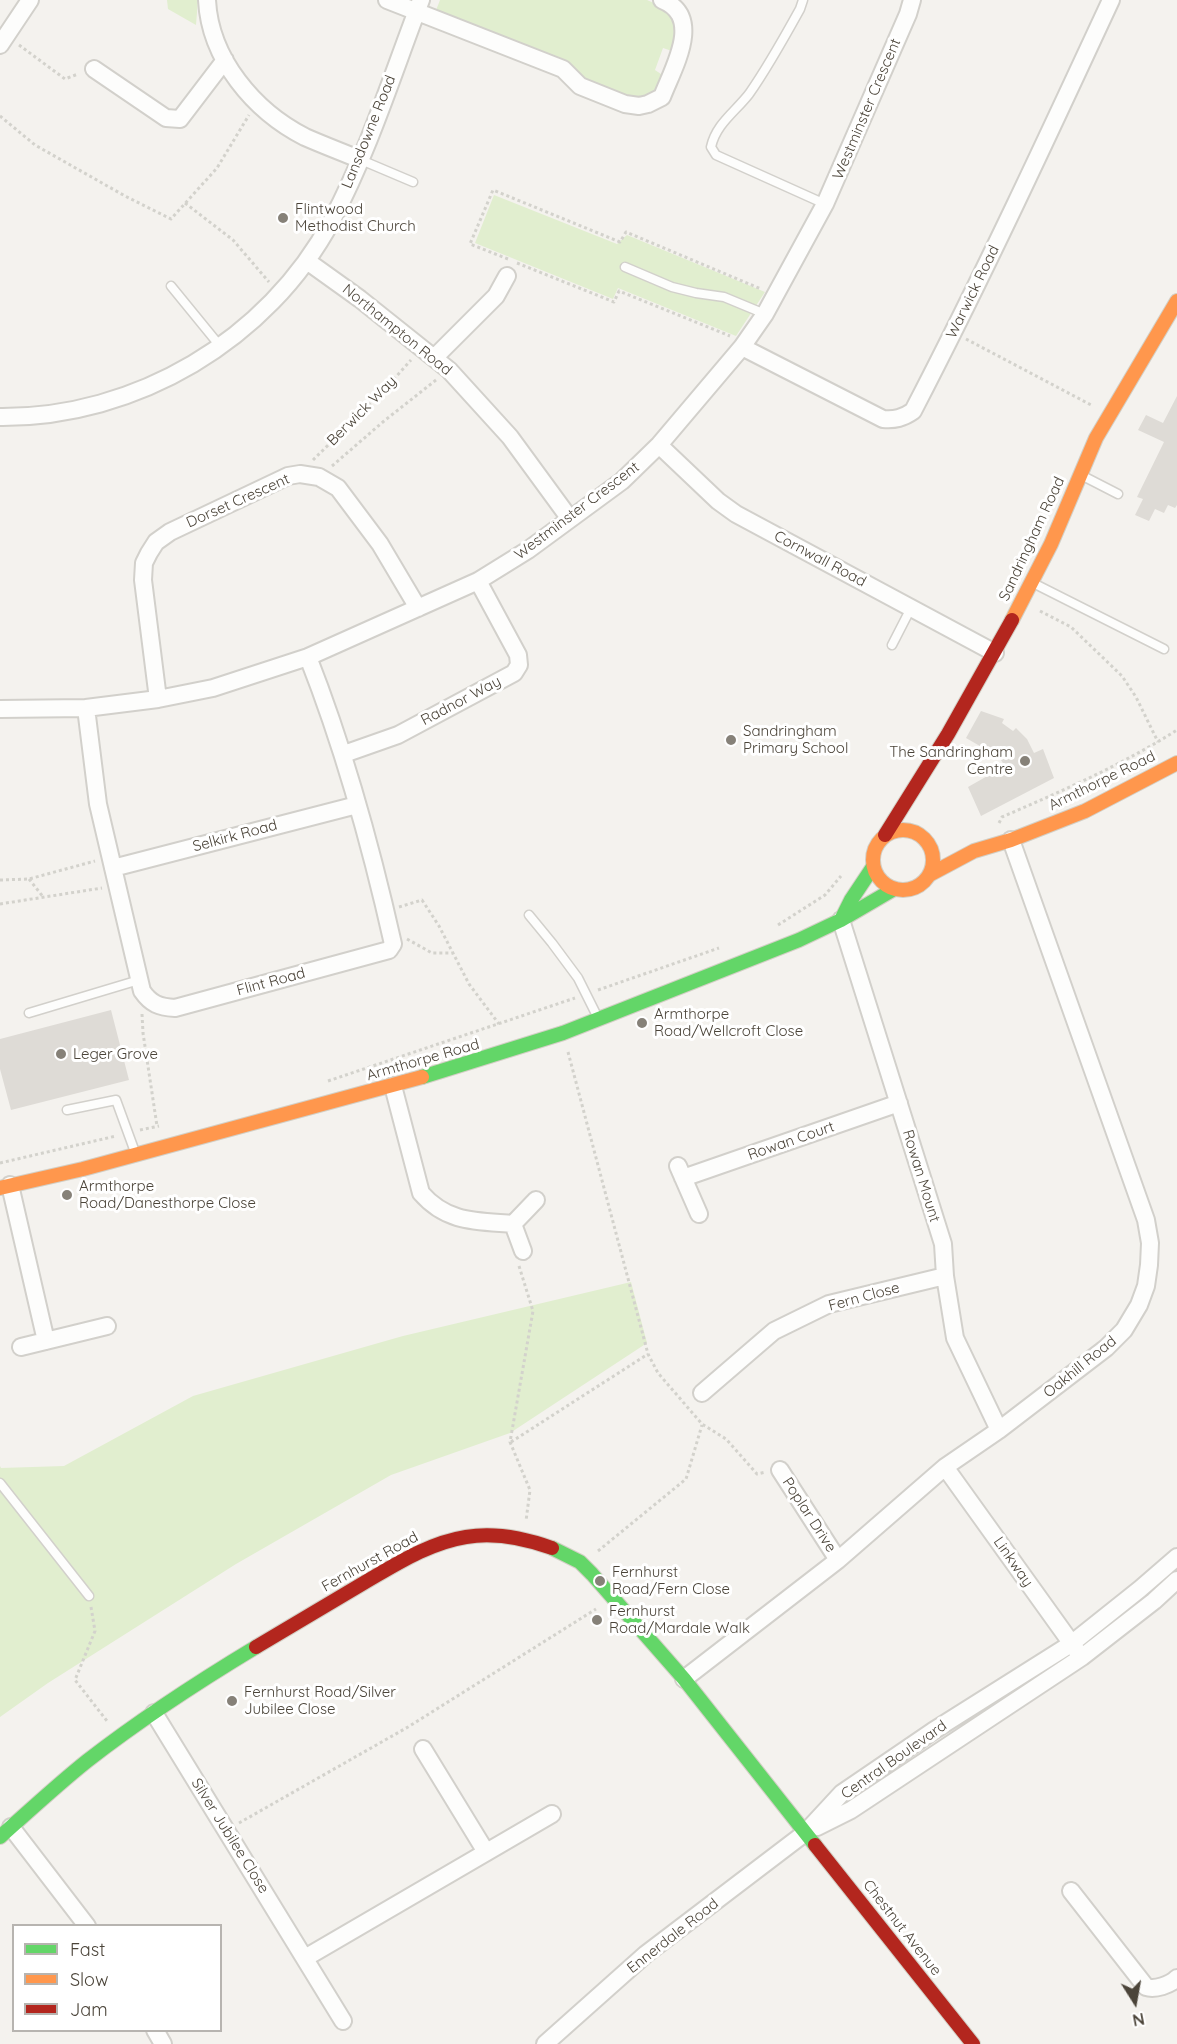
<!DOCTYPE html>
<html>
<head>
<meta charset="utf-8">
<style>
  body { margin:0 }
  #map { position:relative; width:1177px; height:2044px; overflow:hidden; background:#f4f2ee; font-family:Quicksand,sans-serif }
  canvas { display:block }
  .legend { position:absolute; left:12px; top:1924px; width:210px; height:108px; box-sizing:border-box; background:#fff; border:2px solid #b7b4b0; margin:0; padding:8px 10px; list-style:none; font-size:18px; color:#4b4439 }
  .legend li { display:flex; align-items:center; gap:12px; height:30px }
  .legend b { width:30px; border:2px solid #b7b4b0 }
  .north { position:absolute; left:1105px; top:1972px; width:60px; height:60px; -webkit-text-stroke:4px #fff; paint-order:stroke; rotate:169deg; font-size:16px; font-weight:700; line-height:24px; text-align:center; color:#4b4439 }
  .north::after { content:''; display:block; margin:auto; width:21px; height:27px; background:#4b4439; clip-path:polygon(50% 0,100% 100%,50% 72%,0 100%) }
</style>
</head>
<body>
<div id="map">
<canvas width="1177" height="2044"></canvas>
<ul class="legend">
<li><b style="height:8px;background:#63d668"></b>Fast</li>
<li><b style="height:8px;background:#ff974d"></b>Slow</li>
<li><b style="height:8px;background:#b3261e"></b>Jam</li>
</ul>
<div class="north">N</div>
</div>
<script>
const c = document.querySelector('canvas').getContext('2d');
c.lineJoin = 'round';
function paint(path, color) {
  c.fillStyle = color;
  c.fill(path, 'evenodd');
}
function strokePath(path, color, width, dash) {
  c.strokeStyle = color;
  c.lineWidth = width;
  c.lineCap = dash ? 'butt' : 'round';
  c.setLineDash(dash || []);
  c.stroke(path);
}
function drawText(font, color, halo, rows, align = 'center') {
  c.font = font + ' Quicksand,sans-serif';
  c.lineWidth = 6;
  c.setLineDash([]);
  c.textBaseline = 'middle';
  c.strokeStyle = halo;
  c.fillStyle = color;
  for (const [text, x, y, turn = 0] of rows) {
    c.save();
    c.translate(x, y);
    c.rotate((+turn || 0) * Math.PI / 180);
    c.textAlign = isNaN(turn) ? turn : align;
    if (halo) c.strokeText(text, 0, 0);
    c.fillText(text, 0, 0);
    c.restore();
  }
}
const green = new Path2D(`
  M167 0H198L196 25 168 9Z
  M440 0H647C673 11 672 11 679 37L672 51 663 48 655 70 664 76 663 82 653 96 631 99 435 13Z
  M494 195 617 244 627 235 765 292 736 336 618 288 613 299 475 243Z
  M631 1282 647 1343 510 1433 391 1475 236 1564 48 1683 0 1717V1466L1 1468 64 1466 193 1396 403 1336Z`);
const building = new Path2D(`
  M1177 396V505L1175 508 1168 505 1164 513 1155 509 1149 521 1135 515 1143 499 1137 497 1164 442 1138 430 1146 415 1163 423Z
  M981 711 1004 719 1002 723 1013 731 1016 728 1027 739 1034 753 1043 749 1054 778 981 816 968 787 1005 766 999 757 966 738Z
  M111 1010 129 1080 11 1110 0 1069V1039Z`);
const path = new Path2D(`
  M19 45 65 79 78 74
  M0 116 35 145 125 196 171 219 217 168 249 115
  M185 203 233 240 269 282
  M508 259 470 244 493 190 620 242 626 232 761 289
  M517 263 614 302 619 291 730 336
  M966 339 1093 406
  M313 460 383 391 411 360
  M332 466 384 421 436 380
  M1040 611 1071 627 1122 676 1136 697 1158 742
  M999 823 1002 817C1062 791 1122 765 1177 730
  M29 879 44 898
  M0 880 29 879 95 861
  M0 904 102 888
  M399 907 422 900 439 926 469 984 499 1024
  M778 925 825 895 841 876
  M407 939 432 953H453
  M598 990 719 948
  M142 1014 143 1033 157 1126
  M568 1052 648 1354 658 1373 702 1424 726 1439 757 1474 766 1472
  M328 1081 575 998
  M140 1130 159 1126
  M0 1163 116 1136
  M519 1266 533 1311 510 1442 530 1490 526 1521
  M511 1442 648 1354
  M598 1551 686 1479 702 1425
  M91 1607 95 1631 75 1680 107 1721
  M239 1823 408 1727 596 1609`);
const lane = new Path2D(`
  M803 0 800 9C784 38 768 67 749 94 735 112 716 124 711 147L716 155 825 204
  M361 160 413 182
  M625 267 672 287 696 293 724 297 765 314
  M171 286 220 346
  M1081 475 1118 494
  M1035 584 1164 649
  M892 645 911 608
  M529 915 552 943 578 978 598 1018
  M29 1013 139 980
  M67 1110 116 1100 135 1152
  M0 1483 89 1596`);
const street = new Path2D(`
  M207 0C210 59 254 111 305 137 323 145 342 152 361 160
  M387 0 563 69 580 86 625 104 639 106 648 104 662 97C673 68 704 17 662 0
  M0 45 30 0
  M94 69 166 118 180 119 225 60
  M307 261 360 299 449 370 510 437 570 519
  M742 347 883 419C895 420 903 418 913 411 983 276 1047 138 1111 0
  M435 357 496 296 507 276
  M0 417C136 418 268 340 332 220 369 150 393 73 421 0
  M659 445 718 501 736 514 995 653
  M158 699 143 580 144 563 149 553 156 542 170 532 288 476 300 474 319 477 338 488 380 544 418 608
  M86 708 98 804 142 991C151 1004 159 1007 175 1008L389 950 393 944C371 846 345 751 308 657
  M0 709 86 708 158 699 213 688 308 657 478 581 528 550 622 481 659 445 742 347 765 314 825 204 908 14 912 0
  M344 754 398 735 514 673 519 665 518 655 478 581
  M113 868 357 805
  M841 920 943 1244 945 1276 955 1338 999 1430
  M393 1086 421 1193C447 1223 476 1221 513 1224
  M678 1166 699 1214
  M683 1178 899 1103
  M10 1185 46 1341
  M523 1251 513 1224 536 1200
  M21 1347 107 1326
  M702 1393 774 1331 829 1304 945 1276
  M945 1467 1077 1651
  M780 1470 838 1560
  M684 1679 838 1560 945 1467 999 1430 1106 1348 1124 1330 1139 1305 1146 1286 1149 1265 1150 1243 1146 1220 1011 840
  M154 1713 343 2021
  M423 1749 486 1852
  M11 1827 87 1926
  M817 1827 851 1810 1082 1657 1154 1601 1177 1580
  M1071 1891 1146 1987C1155 1990 1170 1985 1177 1978
  M305 1958 552 1814
  M155 2030 163 2044
  M545 2044 646 1954 805 1833 842 1793 933 1731 1071 1644 1140 1589 1177 1557`);
const fast = new Path2D(`
  M841 920 851 900 873 867
  M422 1077 563 1033 799 940 841 920 894 889
  M552 1548 580 1562 592 1574 684 1679 815 1845
  M0 1837C29 1811 57 1785 87 1761 141 1719 198 1682 256 1647`);
const slow = new Path2D(`
  M1012 620 1051 544 1096 438 1177 301
  M873 860a30 30 0 1 1 60 0a30 30 0 1 1-60 0Z
  M929 875 974 851 1011 840 1085 811 1177 763
  M0 1188 83 1169 422 1077`);
const jam = new Path2D(`
  M885 835 948 734 1012 620
  M256 1647C291 1626 327 1605 362 1584 395 1565 428 1543 466 1537 495 1532 524 1538 552 1548
  M815 1845 973 2044`);
const markers = [
  [283,218,6,"#868178"],
  [731,740,6,"#868178"],
  [1025,761,6,"#868178"],
  [642,1023,6,"#868178"],
  [61,1054,6,"#868178"],
  [67,1195,6,"#868178"],
  [600,1581,6,"#868178"],
  [597,1620,6,"#868178"],
  [232,1701,6,"#868178"]
];
const streetNames = [
  ["Westminster Crescent",867,109,-67],
  ["Lansdowne Road",369,132,-68],
  ["Warwick Road",973,292,-64],
  ["Northampton Road",397,330,39],
  ["Berwick Way",362,411,-45],
  ["Dorset Crescent",238,501,-24],
  ["Westminster Crescent",577,511,-37],
  ["Sandringham Road",1032,539,-65],
  ["Cornwall Road",820,559,28],
  ["Radnor Way",461,701,-28],
  ["Armthorpe Road",1102,781,-26],
  ["Selkirk Road",235,836,-15],
  ["Flint Road",271,982,-15],
  ["Armthorpe Road",423,1060,-16],
  ["Rowan Court",791,1141,-19],
  ["Rowan Mount",921,1176,73],
  ["Fern Close",864,1297,-15],
  ["Oakhill Road",1080,1367,-39],
  ["Poplar Drive",809,1515,57],
  ["Fernhurst Road",370,1562,-29],
  ["Linkway",1013,1562,55],
  ["Central Boulevard",894,1760,-35],
  ["Silver Jubilee Close",230,1836,58],
  ["Chestnut Avenue",902,1928,52],
  ["Ennerdale Road",673,1936,-38]
];
const poiNames = [
  ["Flintwood",295,209],
  ["Methodist Church",295,226],
  ["Sandringham",743,731],
  ["Primary School",743,748],
  ["The Sandringham",1013,752,"right"],
  ["Centre",1013,769,"right"],
  ["Armthorpe",654,1014],
  ["Road/Wellcroft Close",654,1031],
  ["Leger Grove",73,1054],
  ["Armthorpe",79,1186],
  ["Road/Danesthorpe Close",79,1203],
  ["Fernhurst",612,1572],
  ["Road/Fern Close",612,1589],
  ["Fernhurst",609,1611],
  ["Road/Mardale Walk",609,1628],
  ["Fernhurst Road/Silver",244,1692],
  ["Jubilee Close",244,1709]
];
paint(green, '#e1eecf');
paint(building, '#dedbd6');
strokePath(lane, '#d2d0cb', 11);
strokePath(street, '#d2d0cb', 20);
strokePath(fast, '#d3cfc5', 16);
strokePath(slow, '#d3cfc5', 16);
strokePath(jam, '#d3cfc5', 16);
strokePath(path, '#d3d2cc', 3, [3, 3]);
strokePath(lane, '#fdfdfc', 8);
strokePath(street, '#fdfdfc', 16);
strokePath(fast, '#63d668', 14);
strokePath(slow, '#ff974d', 14);
strokePath(jam, '#b3261e', 14);
for (const [x, y, r, color] of markers) {
  const dot = new Path2D();
  dot.arc(x, y, r, 0, 2 * Math.PI);
  c.fillStyle = color;
  c.fill(dot);
  strokePath(dot, '#fff', 2);
}
drawText('15px', '#4b4439', '#fff', streetNames);
drawText('15px', '#4b4439', '#fff', poiNames, 'left');
</script>
</body>
</html>
